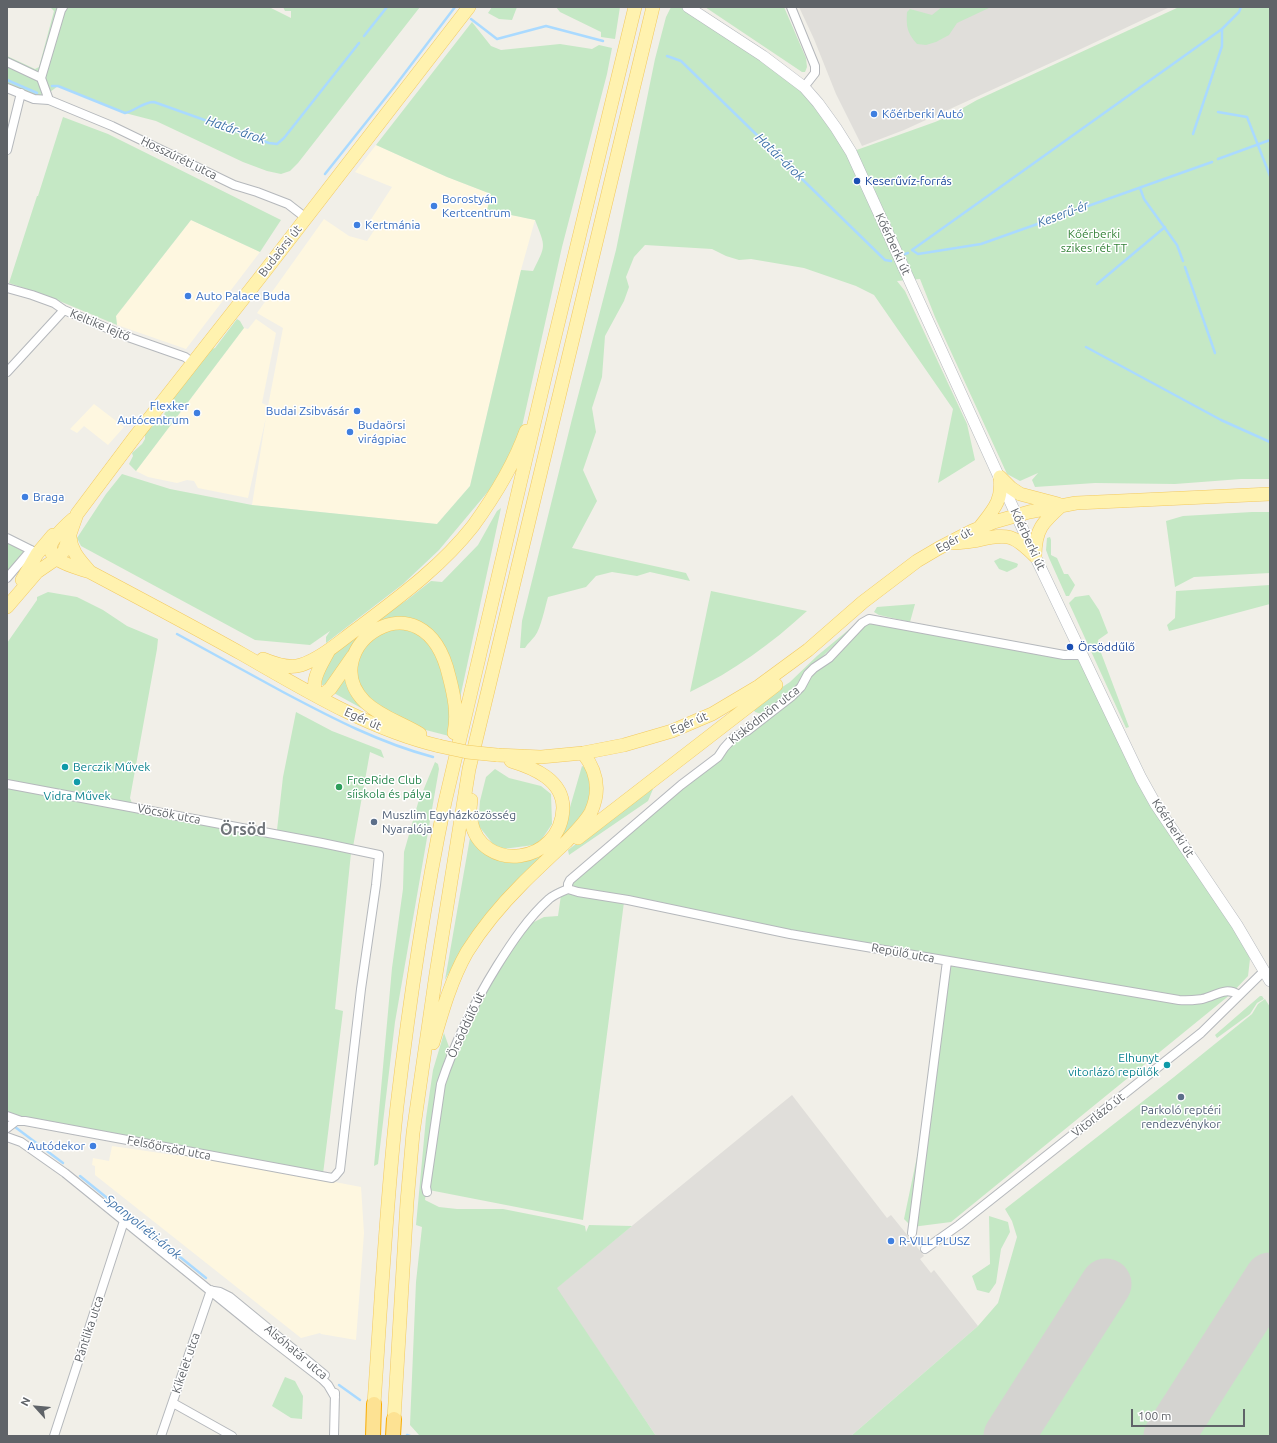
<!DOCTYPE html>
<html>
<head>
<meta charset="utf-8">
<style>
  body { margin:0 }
  #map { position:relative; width:1277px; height:1443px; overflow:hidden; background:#f1efe8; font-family:Ubuntu,sans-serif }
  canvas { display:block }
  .frame { position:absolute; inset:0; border:8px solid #5f6368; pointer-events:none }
  .north { position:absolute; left:16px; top:1387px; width:40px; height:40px; -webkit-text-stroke:3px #fff; paint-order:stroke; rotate:297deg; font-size:11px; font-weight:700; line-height:16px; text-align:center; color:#5f6368 }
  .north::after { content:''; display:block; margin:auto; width:14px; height:18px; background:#5f6368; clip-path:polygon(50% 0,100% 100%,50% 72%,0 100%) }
  .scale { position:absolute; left:1131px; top:1409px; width:114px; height:18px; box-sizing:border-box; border:2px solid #5f6368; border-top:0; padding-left:5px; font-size:12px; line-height:14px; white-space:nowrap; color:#5f6368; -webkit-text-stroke:3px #fff; paint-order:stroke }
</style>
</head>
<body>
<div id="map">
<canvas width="1277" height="1443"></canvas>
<div class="frame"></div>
<div class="north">N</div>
<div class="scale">100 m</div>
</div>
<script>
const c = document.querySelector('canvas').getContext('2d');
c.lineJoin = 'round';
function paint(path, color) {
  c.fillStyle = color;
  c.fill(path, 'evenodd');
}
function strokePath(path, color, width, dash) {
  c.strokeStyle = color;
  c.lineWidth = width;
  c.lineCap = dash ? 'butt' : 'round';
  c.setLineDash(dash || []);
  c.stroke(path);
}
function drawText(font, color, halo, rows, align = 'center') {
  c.font = font + ' Ubuntu,sans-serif';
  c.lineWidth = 3;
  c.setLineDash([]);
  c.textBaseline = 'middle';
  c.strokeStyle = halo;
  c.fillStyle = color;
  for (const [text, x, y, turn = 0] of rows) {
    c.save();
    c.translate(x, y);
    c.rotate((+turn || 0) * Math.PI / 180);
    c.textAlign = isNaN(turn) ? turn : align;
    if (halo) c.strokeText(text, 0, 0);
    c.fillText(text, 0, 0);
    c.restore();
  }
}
const commercial = new Path2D(`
  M376 145 447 177 491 194 488 210 535 220 521 270 470 486 437 524 252 505 266 417 248 498 198 488 194 481 187 480 177 483 148 477 136 471 244 328 248 329 256 319 276 333 262 403 268 406 283 328 257 313 324 219 349 236 367 241 377 226 370 221 392 187 355 172Z
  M191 220 260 252 186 349 117 325 116 316Z
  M94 404 124 427 108 445 84 426 77 433 70 429Z
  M112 1146 174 1155H194L361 1187 364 1233 356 1340 321 1334 320 1333 301 1338 95 1175V1166L92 1165 93 1158 109 1161Z`);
const industrial = new Path2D(`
  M799 7H1170L1066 56 904 130 862 146 836 94 814 39Z
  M792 1095 887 1218 891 1215 921 1252 924 1256 920 1259 931 1273 934 1270 978 1326 851 1436H656L556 1288Z`);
const green = new Path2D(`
  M50 7H269L291 18V11H285L283 7H420L298 163 290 171 281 174 267 171 243 162 156 121 125 113 58 86 42 98 7 85V56L35 69 39 67 54 11Z
  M492 7H517L512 20 499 19 488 13Z
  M556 7H620L615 39 601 37V32L560 12Z
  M671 7H688L789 75 851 152 935 122 947 117 977 100 1179 7H1270V479H1241L1175 484 1095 483 1035 487 1032 480 1038 473 1020 481 1007 474 935 317 920 279 897 281 905 291 967 424 975 460 938 483 953 409 874 295 856 286 804 268 751 259 739 260 726 256 712 249 645 245 634 257 626 277 629 287 624 301 605 336 602 377 592 408 596 432 583 470 597 501 572 548 686 573 690 581 650 572 637 576 612 572 596 576 586 587 548 597C545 607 541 628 535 636 532 640 528 643 525 648H520L522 621 572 419 616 250 655 59 666 17Z
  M705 7H784L806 58 807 67 805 72H802Z
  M942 7H991L957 23 949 35 936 42 926 45 917 44C907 33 906 26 907 12L910 9 932 15Z
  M472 22 491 46 501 50 560 44 592 49 599 45 612 48 607 74 562 247 519 440 496 482 439 550 403 584 326 643V637L330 631 310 645 255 640 81 546 77 538 106 494 122 474 170 489 252 505 437 524 470 486 521 270 533 271C546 245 546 248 535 220L487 210 491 194 447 177 376 145Z
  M63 117 108 134 281 220 260 252 191 220 116 316 117 325 45 295 9 283 37 196H38Z
  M237 319 240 321 244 328 136 471 129 464 133 456 132 453 142 444 145 439V434L148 430 161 419 166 411 168 403 211 349 215 348Z
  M501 508 460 698C454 689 455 674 451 663 449 656 446 649 442 643 436 634 428 629 419 624 376 599 347 654 327 683L324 685H322V678L331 656 389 612 407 600 431 581 442 582 478 545 497 511Z
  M1252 512H1270V573L1194 577 1175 587 1166 521 1183 516Z
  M1050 537 1051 540V555L1057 558 1064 574H1068L1075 585 1069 596H1066L1049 558 1046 550 1047 538Z
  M7 541 30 553 7 584Z
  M1000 558 1016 563 1018 564 1017 567 1007 572 999 569 994 561Z
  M1270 585V604L1169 631 1167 625 1175 618 1176 591Z
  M711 591 807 611C771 644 734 671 690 692Z
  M48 592 77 597 103 610 127 626 158 639 157 649 130 798 135 811 351 853 335 1009 343 1011 323 1174 105 1133 22 1116 10 1121 7 1118V643L37 600V597Z
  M1089 595 1099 610 1108 633 1098 640 1100 650 1129 727 1126 728 1069 603 1075 597Z
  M915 604 910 622 879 615 874 612 877 607Z
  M869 619 1082 655 1127 748 1237 925 1250 959 1248 976 1231 994 951 1222 912 1227 904 1219 929 1099 947 961 624 902 583 1220 429 1190 443 1082 463 1029 526 926 544 917 558 916 561 895 568 884 724 748 805 681Z
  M852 627V629L808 670 794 689 762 714 755 712 752 707 790 682 817 656Z
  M380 630H411L430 641 446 679 451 721 449 736 418 728 383 709 363 692 355 673 357 657Z
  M347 669 363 709 332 692Z
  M296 712 332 731 381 750 384 758 370 752 353 847 314 840 277 830 283 777Z
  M435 762 438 764 439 769 395 1022 378 1164 374 1166 392 968 403 889 404 852 418 803Z
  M582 766 588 769 591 796 582 818 513 884 470 935 445 980 471 832 506 862 531 860 550 845 566 821Z
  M495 769 509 778 541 786 551 794 552 824 542 839 534 845 503 849 493 844 478 825 480 801 486 777Z
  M651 787 653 789 648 801 569 855 568 850Z
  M1260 996H1262L1264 999 1257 1003 1250 1014 1217 1038 1215 1035Z
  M1265 999 1270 1007V1436H851L978 1326 998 1303 1017 1237 1012 1221 1005 1209 1174 1077 1252 1014 1258 1004Z
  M444 1033 449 1047 438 1081 425 1200 439 1207 457 1209H503L579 1224 585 1226 586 1232 589 1225 632 1226 557 1288 656 1436H423L419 1435 410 1425 416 1282 422 1227 416 1225 426 1118 433 1070Z
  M989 1216 1008 1222 1010 1232 1001 1249 996 1283 989 1293 977 1290 972 1276 990 1264Z
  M285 1377 295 1381 303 1396 302 1419 291 1418 272 1406Z`);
const stream = new Path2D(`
  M471 19 497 39 546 26 603 41
  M364 36 387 7
  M667 56 681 61 885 260 891 261
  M7 80 37 93
  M52 86H58L125 113C135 111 143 102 154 102L269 143 277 144 284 138 359 43
  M1218 112 1247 117 1270 176
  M1193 134 1222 46V29
  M1218 159 1270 140
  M1212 162 981 244 918 254 912 250 1222 29 1239 12 1241 7
  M325 174 395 86 455 7
  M1140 188 1144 199 1177 245 1183 261
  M905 254 908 253
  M1185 267 1215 353
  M1097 284 1165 227
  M1086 347 1221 420 1270 442
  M177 634C212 653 248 673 283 692 332 718 380 743 433 757
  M7 1121 63 1163
  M80 1176 206 1278
  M339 1385 360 1400
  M407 1435 410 1436`);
const runway = new Path2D(`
  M1009 1436 1106 1284
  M1169 1436 1270 1278`);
const street = new Path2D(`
  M791 7 815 66V73L804 87
  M7 62 41 78 49 100
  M41 78 61 10 63 7
  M7 88 34 99 49 100 112 126 234 185 257 192 288 204 306 218
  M7 150 21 93
  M7 288 32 295 54 303 64 310 128 337 185 357 193 363
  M7 372 64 310
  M7 538 35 552
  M7 578 31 550
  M7 784 322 843 379 855 376 885 361 989 340 1170 335 1176 332 1178 25 1121H16L7 1128
  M568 889 578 892 628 900 790 934 1179 1000C1187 1001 1194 1000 1202 999 1216 996 1225 986 1239 995
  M568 889V884L570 880 681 785 718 757 724 748 734 737 747 731 792 696 801 687 808 674 814 668 829 658 862 623 869 619 1064 655H1082
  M7 1116 21 1121
  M7 1137 21 1142 65 1173 256 1328 322 1379 328 1385 335 1397
  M427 1192 426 1187 441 1084C455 1042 474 1003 497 966 512 942 528 918 549 899 555 894 561 892 568 889
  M912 1233 947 961
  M925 1249 959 1225 1201 1033 1264 971
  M214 1291 220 1292 230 1297 325 1375
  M173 1403 232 1436
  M54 1436 124 1221
  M161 1436 211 1290
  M334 1436 335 1393`);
const secondary = new Path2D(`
  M688 7 763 56 804 87 818 103 836 128 851 152 1035 556 1141 778 1156 805 1237 925 1270 981`);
const primary = new Path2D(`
  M1000 477 1011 488 1020 494 1058 504
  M73 519C66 525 59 532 54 539 39 560 76 567 90 572 141 599 192 626 242 654 305 690 368 729 439 746
  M980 527C994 509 1003 500 1000 477
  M70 537C71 552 81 561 90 572
  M954 543C962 542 971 542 979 540 1008 533 1014 535 1035 556
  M1035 556C1035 529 1043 522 1062 505
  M22 580 37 554 53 535
  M7 607 37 572 56 559 64 551 77 514 134 438 265 271 469 7
  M263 659C275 664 289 669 301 665 322 658 340 641 357 629 398 598 441 567 473 526 494 497 514 465 526 431
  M317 696 326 692 330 689 353 656
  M317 696C309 681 322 664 329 650
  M420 734C402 723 381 717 365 702 312 649 424 569 449 676 454 695 458 714 454 733
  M497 755 541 757 583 753 624 745 672 731 712 714 759 686 808 650 863 602 917 561 939 548 972 531 994 522 1029 512 1076 503 1270 494
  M471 800C470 807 469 814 471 821 481 874 561 865 563 808 563 780 534 768 511 761
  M578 838 776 685
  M433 1043C442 1012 451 980 467 952 482 928 502 904 522 884 536 870 551 856 566 842 574 833 585 823 591 812 601 790 597 771 583 753
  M374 1404C381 1305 386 1205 397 1106 409 1004 424 902 445 802L547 369 635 7
  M394 1419 407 1202 413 1133 436 974 469 769 653 7`);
const highway = new Path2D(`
  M373 1436 374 1404
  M393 1436 394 1419`);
const primaryBridge = new Path2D(`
  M439 746 467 752 497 755`);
const markers = [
  [874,114,4,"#3f7fe0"],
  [857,181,4,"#1a4fb4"],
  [434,206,4,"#3f7fe0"],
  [357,225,4,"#3f7fe0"],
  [188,296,4,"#3f7fe0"],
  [357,411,4,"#3f7fe0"],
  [197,413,4,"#3f7fe0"],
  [350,432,4,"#3f7fe0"],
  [25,497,4,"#3f7fe0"],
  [1070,647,4,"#1a4fb4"],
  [65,767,4,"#0f9aa8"],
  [77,782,4,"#0f9aa8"],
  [339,787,4,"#2e9e5b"],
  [374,822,4,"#5c6f8a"],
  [1167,1065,4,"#0f9aa8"],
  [1181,1097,4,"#5c6f8a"],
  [93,1146,4,"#3f7fe0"],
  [891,1241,4,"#3f7fe0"]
];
const shopNames = [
  ["Kőérberki Autó",882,114],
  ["Borostyán",442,199],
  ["Kertcentrum",442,213],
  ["Kertmánia",365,225],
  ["Auto Palace Buda",196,296],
  ["Flexker",189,406,"right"],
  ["Autócentrum",189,420,"right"],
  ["Budai Zsibvásár",349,411,"right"],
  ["Budaörsi",358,425],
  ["virágpiac",358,439],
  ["Braga",33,497],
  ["Autódekor",85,1146,"right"],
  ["R-VILL PLUSZ",899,1241]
];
const streetNames = [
  ["Hosszúréti utca",179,158,26],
  ["Kőérberki út",893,244,65],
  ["Budaörsi út",280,251,-52],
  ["Keltike lejtő",100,325,23],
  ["Kőérberki út",1028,539,65],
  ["Egér út",954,540,-28],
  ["Kisködmön utca",764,715,-38],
  ["Egér út",363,719,24],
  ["Egér út",689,723,-23],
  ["Vöcsök utca",169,814,11],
  ["Kőérberki út",1173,828,57],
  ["Repülő utca",903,953,10],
  ["Örsöddűlő út",466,1025,-65],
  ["Vitorlázó út",1098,1115,-38],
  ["Felsőörsöd utca",169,1148,11],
  ["Pántlika utca",89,1329,-72],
  ["Alsóhatár utca",296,1352,40],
  ["Kikelet utca",186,1363,-71]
];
const transitNames = [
  ["Keserűvíz-forrás",865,181],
  ["Örsöddűlő",1078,647]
];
const parkNames = [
  ["Kőérberki",1094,234],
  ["szikes rét TT",1094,248]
];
const cultureNames = [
  ["Berczik Művek",73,767],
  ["Vidra Művek",77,796,"center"],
  ["Elhunyt",1159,1058,"right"],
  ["vitorlázó repülők",1159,1072,"right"]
];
const leisureNames = [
  ["FreeRide Club",347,780],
  ["síiskola és pálya",347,794]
];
const serviceNames = [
  ["Muszlim Egyházközösség",382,815],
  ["Nyaralója",382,829],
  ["Parkoló reptéri",1181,1110,"center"],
  ["rendezvénykor",1181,1124,"center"]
];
const waterNames = [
  ["Határ-árok",236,130,19],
  ["Határ-árok",780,157,44],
  ["Keserű-ér",1063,214,-20],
  ["Spanyolréti-árok",143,1227,39]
];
const districtNames = [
  ["Örsöd",243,830]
];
paint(commercial, '#fef7e0');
paint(industrial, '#e0deda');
paint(green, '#c5e8c5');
strokePath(stream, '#aadaff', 2.5);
strokePath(runway, '#d4d3d0', 51);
strokePath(street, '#b5b8bc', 10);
strokePath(secondary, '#b6babf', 12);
strokePath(primary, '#f2c960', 14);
strokePath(highway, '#f9ab00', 16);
strokePath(street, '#fff', 8);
strokePath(secondary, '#fff', 11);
strokePath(primary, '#fff2af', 13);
strokePath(highway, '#fde293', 14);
strokePath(primaryBridge, '#f2c960', 14, []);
strokePath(primaryBridge, '#fff2af', 13);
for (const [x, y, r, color] of markers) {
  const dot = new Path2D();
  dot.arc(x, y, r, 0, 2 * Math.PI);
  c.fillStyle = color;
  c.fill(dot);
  strokePath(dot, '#fff', 1.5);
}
drawText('12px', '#366cbe', '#fff', shopNames, 'left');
drawText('12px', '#5f6368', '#fff', streetNames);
drawText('12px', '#164399', '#fff', transitNames, 'left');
drawText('12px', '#348238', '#fff', parkNames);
drawText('12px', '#0d838f', '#fff', cultureNames, 'left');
drawText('12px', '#27864d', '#fff', leisureNames, 'left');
drawText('12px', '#4e5e75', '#fff', serviceNames, 'left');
drawText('italic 13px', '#4174aa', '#fff', waterNames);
drawText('bold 16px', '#70757a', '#fff', districtNames);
</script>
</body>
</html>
